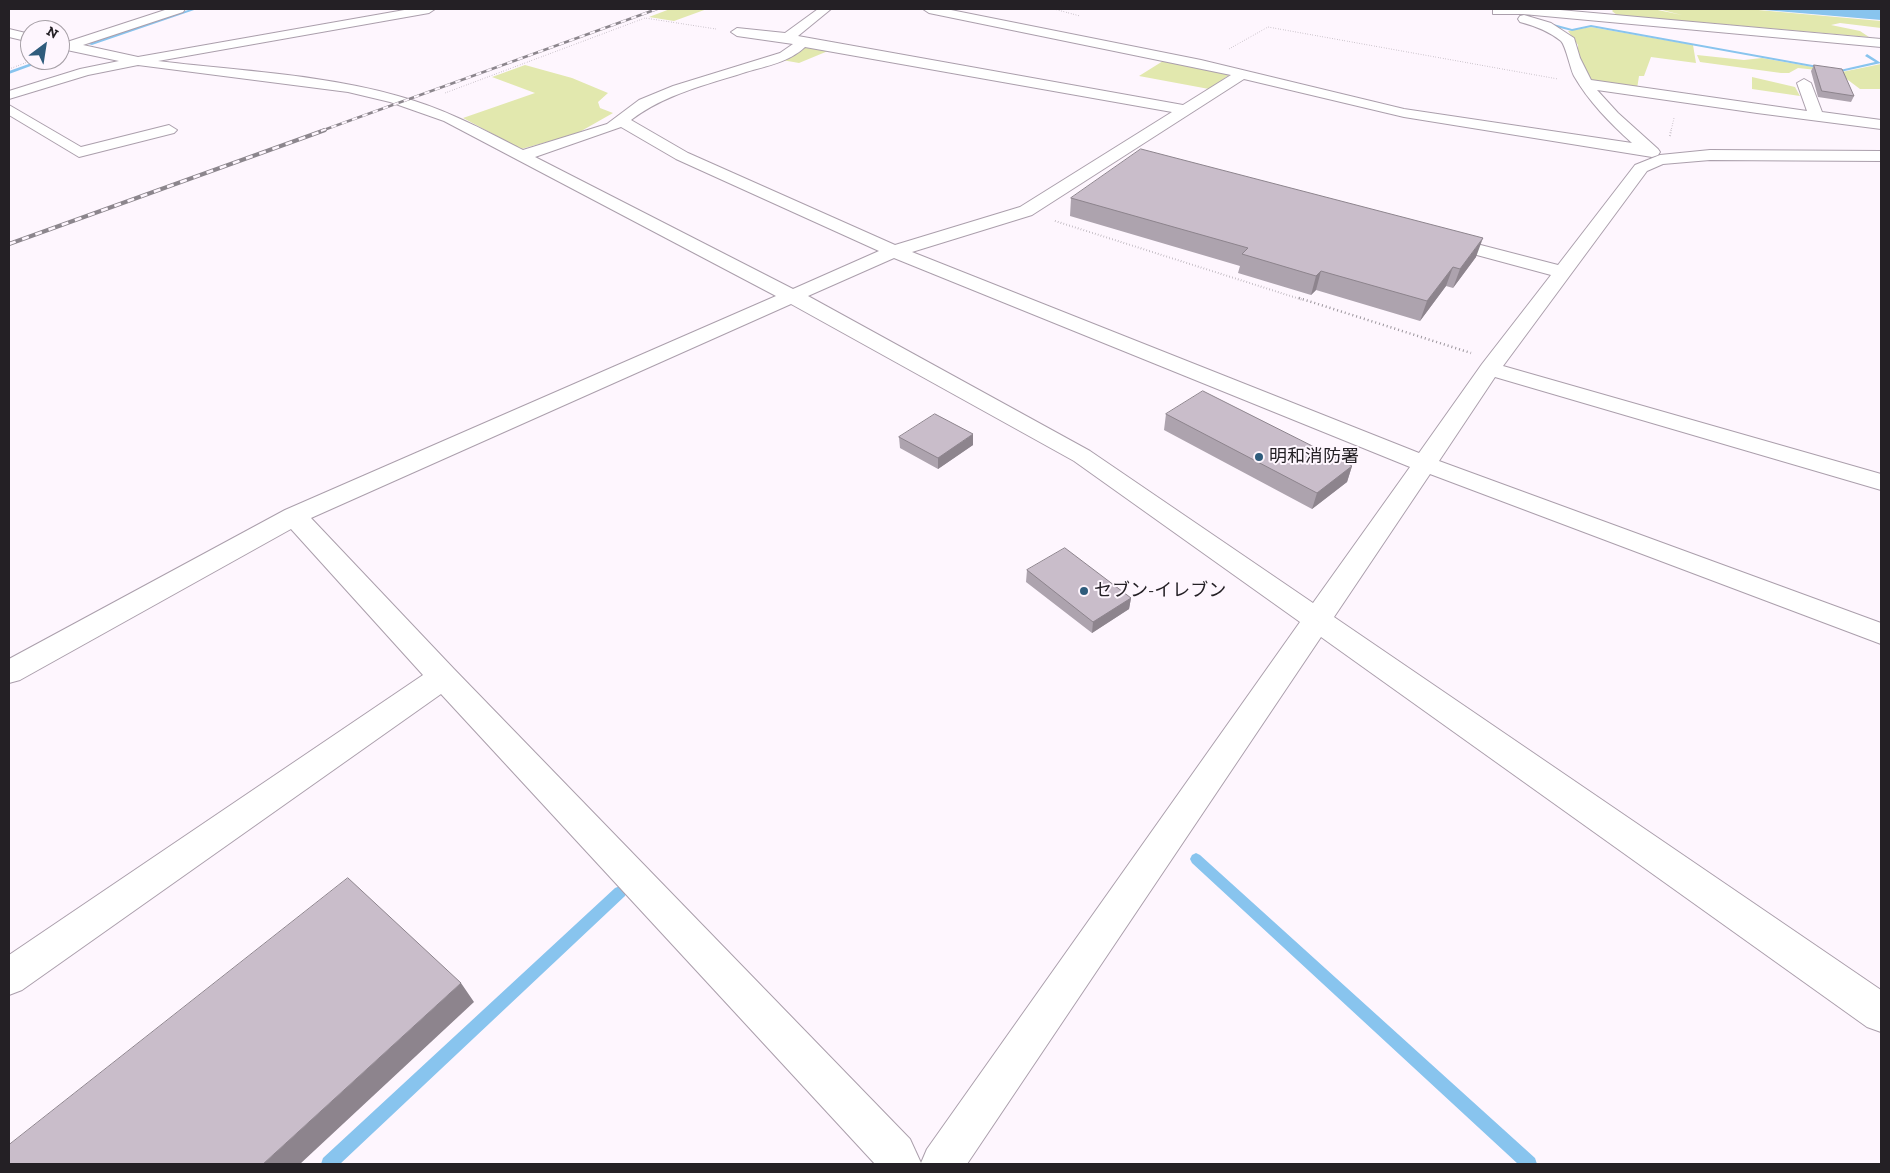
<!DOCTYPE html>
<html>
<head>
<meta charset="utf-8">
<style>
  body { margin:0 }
  #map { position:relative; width:1890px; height:1173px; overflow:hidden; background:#fef6fe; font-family:"Zilla Slab",serif }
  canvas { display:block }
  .frame { position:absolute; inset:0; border:10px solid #242025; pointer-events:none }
  .north { position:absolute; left:20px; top:20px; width:50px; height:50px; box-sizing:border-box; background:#fef6fe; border:1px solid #a7a0a7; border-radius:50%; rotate:31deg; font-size:14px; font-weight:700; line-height:20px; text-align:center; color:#242025 }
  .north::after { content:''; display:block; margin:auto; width:18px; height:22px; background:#2f5c7c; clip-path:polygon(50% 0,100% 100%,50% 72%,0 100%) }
</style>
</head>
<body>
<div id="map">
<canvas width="1890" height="1173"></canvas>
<div class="frame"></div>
<div class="north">N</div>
</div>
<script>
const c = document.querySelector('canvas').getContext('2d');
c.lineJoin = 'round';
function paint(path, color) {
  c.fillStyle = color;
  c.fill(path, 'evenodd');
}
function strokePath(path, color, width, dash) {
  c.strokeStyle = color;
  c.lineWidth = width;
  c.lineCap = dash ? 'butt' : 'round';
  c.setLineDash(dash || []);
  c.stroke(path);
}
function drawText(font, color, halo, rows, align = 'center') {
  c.font = font + ' "Zilla Slab","Noto Sans JP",serif';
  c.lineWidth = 4;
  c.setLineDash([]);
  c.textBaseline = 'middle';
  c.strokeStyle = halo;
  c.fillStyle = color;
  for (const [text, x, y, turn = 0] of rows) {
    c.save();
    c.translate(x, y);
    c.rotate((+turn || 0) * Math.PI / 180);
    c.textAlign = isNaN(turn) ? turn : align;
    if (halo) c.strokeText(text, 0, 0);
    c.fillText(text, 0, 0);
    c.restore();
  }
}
const green = new Path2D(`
  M670 9H707L674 21 649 17Z
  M1614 9H1653L1682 15 1658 9H1747L1881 21V28L1840 23 1831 25 1860 31 1869 37 1617 15 1612 11Z
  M1591 27 1693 45 1696 63 1651 57 1644 76H1639L1637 89 1592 82 1578 55V45L1568 31Z
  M805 47 828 51 799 63 782 60Z
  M1697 55 1744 60 1762 58 1842 72 1881 64V89H1860L1844 77 1817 70 1798 68 1789 73H1781L1700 62Z
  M1163 61 1229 75 1209 89 1139 76Z
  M525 65 572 78 608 93 598 102 600 108 613 113 576 134 521 149 463 118 535 93 492 77Z
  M1752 77 1795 87 1800 96 1752 89Z`);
const water = new Path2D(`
  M1753 9H1881V20Z`);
const stream = new Path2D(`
  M191 9H197L92 45 88 44Z
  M1542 21 1572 29 1591 25 1840 70 1875 62 1865 56 1867 54 1881 63 1840 72 1591 27 1572 31 1540 23Z
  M67 51 69 53 60 56V53Z
  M40 60H47L9 74V71Z
  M1196 853 1200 855 1535 1158 1537 1164H1518L1192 863 1190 859 1192 855Z
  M620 886 625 888 626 892 625 896 340 1164H321L323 1158 615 888Z`);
const pathFar2 = new Path2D(`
  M1054 9 1080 16
  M1229 49 1268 27 1558 79
  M9 69 33 60
  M445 93 645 18 716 29
  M1671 131 1674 118`);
const pathFar1 = new Path2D(`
  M1670 136 1671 130
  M1055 221 1303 300`);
const path = new Path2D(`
  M1299 298 1471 353`);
const minor = new Path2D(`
  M168 9H185L183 12 83 45 138 57 410 9H435L429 13 158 61C238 71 321 74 398 96 443 108 482 129 523 150L607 124 639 100 673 86 780 53 793 44 737 36 731 32 737 28 785 33 818 9H831L798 36 1183 105 1231 75 929 13 923 9H946L1201 60 1404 109 1632 143C1610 123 1589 102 1574 76 1570 68 1566 46 1561 41 1549 31 1535 26 1520 22L1518 19 1520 16 1524 15 1551 23 1574 38 1580 58 1591 80 1807 111 1797 83 1804 79 1811 83 1822 112 1881 120V129L1757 113 1597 90 1618 113 1658 149 1660 152 1658 155 1652 157 1404 117 1244 79 1032 215 912 252 1419 453 1482 364 1551 275 1436 244 1433 240 1436 236 1442 235 1558 265 1635 165 1660 155 1710 150 1881 151V161L1710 160 1663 164 1647 171 1503 366 1881 474V490L1495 377 1439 461 1881 623V644L1430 474 1334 617 1881 990V1032L1867 1027 1321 637 967 1164H875L441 694 22 990 9 995V955L423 675 291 529 20 680 9 683V659L285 510 776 296 444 121 390 102 348 92 138 65 88 75 9 99V91L80 69 119 61 62 49 60 48V40L67 42ZM805 47 1172 112 1020 207 895 245 688 153 631 120C665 94 706 85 746 72 767 66 789 62 805 47ZM621 127 676 159 879 251 793 289 535 157ZM894 258 1410 467 1313 603 1090 451 808 296ZM791 304 1074 461 1300 622 927 1149 921 1163 910 1139 454 669 311 518Z
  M1493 9H1549L1881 39V47L1523 14H1493Z
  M9 29 30 34V42L9 37Z
  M9 105 81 147 169 125 177 130 174 133 79 157 9 115Z`);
const railFar1 = new Path2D(`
  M321 131 657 9`);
const rail = new Path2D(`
  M9 244 325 130`);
const wall = new Path2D(`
  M1814 65 1854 96 1851 102 1818 97 1811 71Z
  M1071 198 1476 257 1453 288 1446 286 1420 321 1316 290 1311 295 1238 273 1240 266 1070 216Z
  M1166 414 1352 466 1347 482 1312 509 1164 430Z
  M899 437 973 445 938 469 900 448Z
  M1027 570 1131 598 1129 609 1092 633 1026 582Z`);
const shadedWall = new Path2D(`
  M1483 238 1476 257 1453 288 1460 269Z
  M1453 267 1446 286 1420 321 1427 301Z
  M1321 271 1316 290 1311 295 1316 276Z
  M973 434V445L938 469V458Z
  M1352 466 1347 482 1312 509 1317 493Z
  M1131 598 1129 609 1092 633 1093 622Z
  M461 983 474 1002 300 1164H263Z`);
const building = new Path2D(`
  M1814 65 1842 69 1854 96 1822 91Z
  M1141 149 1483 238 1460 269 1453 267 1427 301 1321 271 1316 276 1242 254 1248 248 1071 198Z
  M1203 391 1352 466 1317 493 1166 414Z
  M935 414 973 434 938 458 899 437Z
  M1065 548 1131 598 1093 622 1027 570Z
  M348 878 461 983 263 1164H9V1145Z`);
const markers = [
  [1259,457,5,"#2f5c7c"],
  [1084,591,5,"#2f5c7c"]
];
const poiNames = [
  ["明和消防署",1269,457],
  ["セブン-イレブン",1094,591]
];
paint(green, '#e2e8ae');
paint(water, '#88c4ee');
paint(stream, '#88c4ee');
strokePath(minor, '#ab9fac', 2);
strokePath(pathFar2, '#9a949b', 1, [0.5, 2]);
strokePath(pathFar1, '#9a949b', 2, [0.5, 2.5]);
strokePath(path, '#9a949b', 2.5, [1, 3]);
paint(minor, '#fff');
strokePath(railFar1, '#8c868d', 2.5);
strokePath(rail, '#8c868d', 4);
strokePath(railFar1, '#fef6fe', 2, [5.5]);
strokePath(rail, '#fef6fe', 2.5, [7]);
paint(wall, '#ada3ae');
paint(shadedWall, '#8d848d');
paint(building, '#c9bdca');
strokePath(building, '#8d848d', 1);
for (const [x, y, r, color] of markers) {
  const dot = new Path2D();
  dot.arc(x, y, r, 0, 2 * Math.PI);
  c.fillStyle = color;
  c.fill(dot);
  strokePath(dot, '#fef6fe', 2);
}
drawText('18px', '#242025', '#fef6fe', poiNames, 'left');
</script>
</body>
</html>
